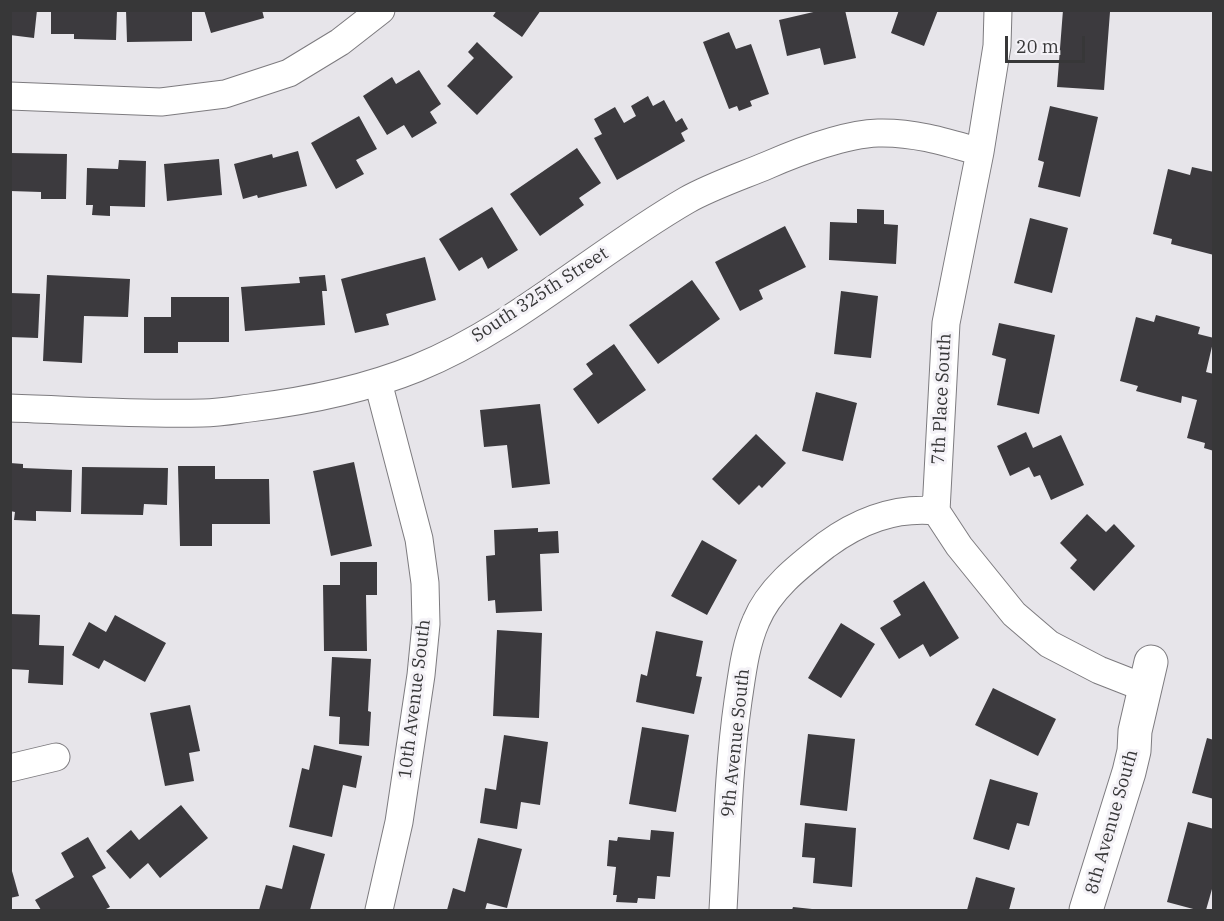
<!DOCTYPE html>
<html>
<head>
<meta charset="utf-8">
<style>
  body { margin:0 }
  #map { position:relative; width:1224px; height:921px; overflow:hidden; background:#e7e5ea; font-family:"IBM Plex Serif",serif }
  canvas { display:block }
  .frame { position:absolute; inset:0; border:12px solid #373738; pointer-events:none }
  .scale { position:absolute; left:1005px; top:36px; width:80px; height:27px; box-sizing:border-box; border:3px solid #373738; border-top:0; padding-left:8px; font-size:18px; line-height:21px; white-space:nowrap; color:#373738; -webkit-text-stroke:4px #f4f2f7; paint-order:stroke }
</style>
</head>
<body>
<div id="map">
<canvas width="1224" height="921"></canvas>
<div class="frame"></div>
<div class="scale">20 m</div>
</div>
<script>
const c = document.querySelector('canvas').getContext('2d');
c.lineJoin = 'round';
function paint(path, color) {
  c.fillStyle = color;
  c.fill(path, 'evenodd');
}
function strokePath(path, color, width, dash) {
  c.strokeStyle = color;
  c.lineWidth = width;
  c.lineCap = dash ? 'butt' : 'round';
  c.setLineDash(dash || []);
  c.stroke(path);
}
function drawText(font, color, halo, rows, align = 'center') {
  c.font = font + ' "IBM Plex Serif",serif';
  c.lineWidth = 6;
  c.setLineDash([]);
  c.textBaseline = 'middle';
  c.strokeStyle = halo;
  c.fillStyle = color;
  for (const [text, x, y, turn = 0] of rows) {
    c.save();
    c.translate(x, y);
    c.rotate((+turn || 0) * Math.PI / 180);
    c.textAlign = isNaN(turn) ? turn : align;
    if (halo) c.strokeText(text, 0, 0);
    c.fillText(text, 0, 0);
    c.restore();
  }
}
const building = new Path2D(`
  M10 10H37L34 38 10 35Z
  M51 10H117L116 40 74 39V34H51Z
  M126 10H192V41L127 42Z
  M204 10H262L264 18 211 33Z
  M497 10H541L522 37 493 16Z
  M822 10H845L856 58 824 65 820 48 787 56 779 20Z
  M899 10H938L924 46 891 33Z
  M1063 10 1110 12 1104 90 1057 87Z
  M729 32 736 49 751 44 769 94 750 101 752 106 739 111 737 106 729 109 703 42Z
  M477 42 513 77 477 115 447 86 474 58 468 52Z
  M419 70 441 104 430 112 437 123 412 138 404 125 387 135 363 96 392 77 396 84Z
  M648 96 653 106 664 100 676 122 682 118 688 129 681 133 685 141 617 180 594 138 602 134 594 119 615 107 624 123 636 116 631 106Z
  M1050 106 1098 117 1080 197 1038 187 1044 162 1038 160Z
  M359 116 377 149 356 160 364 174 336 189 311 143Z
  M577 148 601 183 579 198 584 205 540 236 510 194Z
  M298 151 307 186 258 198 257 195 243 199 234 164 272 154 273 158Z
  M10 153 67 154 66 199H41V192L10 191Z
  M219 159 222 195 167 201 164 164Z
  M119 160 146 161 145 207 110 206V216L92 215 93 205H86L87 168 118 169Z
  M1192 167 1214 172V255L1171 244 1172 239 1153 234 1168 169 1190 175Z
  M492 207 518 250 488 269 482 257 459 271 439 239Z
  M857 209 884 210V224L898 225 896 264 829 260 830 222 857 223Z
  M1030 218 1068 228 1052 293 1014 283Z
  M785 226 806 267 759 290 763 299 740 311 715 262Z
  M425 257 436 300 386 314 389 325 355 333 341 279Z
  M47 275 130 279 128 317 84 316 82 363 43 361Z
  M325 275 327 291H322L325 325 245 331 241 287 300 283 299 277Z
  M692 280 720 319 658 364 629 325Z
  M841 291 878 296 871 358 834 354Z
  M10 293 40 294 38 338 10 337Z
  M171 297H229V342H178V353H144V317H171Z
  M1156 315 1200 327 1198 334 1214 338 1206 372 1214 374V451L1204 448 1205 443 1187 438 1197 400 1182 396 1181 403 1136 391 1138 386 1120 381 1136 317 1154 322Z
  M999 323 1055 335 1039 414 997 405 1006 359 992 355Z
  M614 344 646 390 598 424 573 389 593 374 586 364Z
  M816 392 857 403 843 461 802 451Z
  M540 404 550 484 512 488 507 445 484 447 480 410Z
  M1026 432 1033 448 1061 435 1084 485 1051 500 1040 475 1034 477 1029 467 1010 476 997 446Z
  M756 434 786 463 762 488 759 485 739 505 712 479Z
  M354 462 372 546 331 556 313 471Z
  M10 463 23 464V468L72 470 71 512 36 511V521L14 520 15 512 10 511Z
  M178 466H215V479H269L270 524H212V546H180Z
  M82 467 168 468 167 505 144 504 143 515 81 514Z
  M1087 514 1106 532 1114 524 1135 546 1094 591 1070 568 1077 560 1060 543Z
  M538 528V532L558 531 559 553 540 554 542 611 496 613 495 600 488 601 486 556 495 555 494 530Z
  M702 540 737 560 707 615 671 596Z
  M340 562H377V595H366L367 651H324L323 585H340Z
  M924 581 959 638 930 657 923 644 899 659 880 628 901 615 893 601Z
  M10 614 40 615 39 645 64 646 63 685 28 683 29 670 10 669Z
  M115 615 166 643 145 682 104 660 99 669 72 655 89 622 106 632Z
  M841 623 875 644 841 698 808 678Z
  M497 630 542 633 539 718 493 716Z
  M656 631 703 641 696 676 702 677 694 714 636 702 641 674 647 676Z
  M332 657 371 659 368 711 371 712 369 746 339 744 340 717 329 716Z
  M993 688 1056 719 1038 756 975 725Z
  M190 705 200 751 189 753 194 781 165 786 150 713Z
  M642 727 689 735 676 812 629 804Z
  M808 734 855 739 847 811 800 805Z
  M504 735 548 742 540 805 521 802 517 829 480 823 485 788 496 790Z
  M1207 738 1214 740V799L1192 793Z
  M314 745 362 756 356 788 343 785 332 837 289 827 302 768 309 770Z
  M990 779 1038 793 1029 826 1017 823 1009 850 973 839Z
  M181 805 208 838 160 878 148 863 130 879 106 851 131 830 139 840Z
  M1188 822 1214 829V882L1206 910H1197L1167 902Z
  M805 823 856 828 852 887 813 883 815 858 802 857Z
  M651 830 674 832 670 877 657 876 655 899 638 898 637 903 616 902 617 895H613L616 867 607 866 609 840 617 841 618 837 650 840Z
  M88 837 106 868 92 876 110 907 104 910H41L35 900 74 877 61 853Z
  M478 838 522 849 507 908 487 903 485 910H447L453 888 465 892Z
  M293 845 325 854 310 910H259L266 885 282 889Z
  M10 864 19 896 10 898Z
  M976 877 1015 888 1009 910H967Z
  M793 907 812 909V910H792Z`);
const street = new Path2D(`
  M998 10 997 46 980 152 946 323 936 511 959 546 1014 614 1049 644 1099 670 1145 688
  M10 96 161 102 225 94 289 73 340 42 381 10
  M378 382 419 539 425 583 426 624 421 675 399 822 379 910
  M10 408C75 410 139 415 203 413 219 413 235 410 250 408 307 401 363 390 417 368 515 328 595 253 687 200 712 186 742 176 768 165 798 152 846 134 878 133 914 132 946 142 980 152
  M10 768 56 757
  M723 910C727 841 728 771 738 701 742 675 745 646 756 621 769 589 799 566 826 545 859 521 894 507 936 511`);
const secondary = new Path2D(`
  M1086 910 1129 772 1134 751 1135 731 1151 662`);
const streetNames = [
  ["South 325th Street",540,295,-33],
  ["7th Place South",942,399,-87],
  ["10th Avenue South",415,699,-83],
  ["9th Avenue South",736,743,-84],
  ["8th Avenue South",1112,822,-74]
];
paint(building, '#3c3a3e');
strokePath(street, '#7d7b7f', 29);
strokePath(secondary, '#7d7b7f', 35);
strokePath(street, '#fff', 27);
strokePath(secondary, '#fff', 33);
drawText('18px', '#373738', '#f4f2f7', streetNames);
</script>
</body>
</html>
